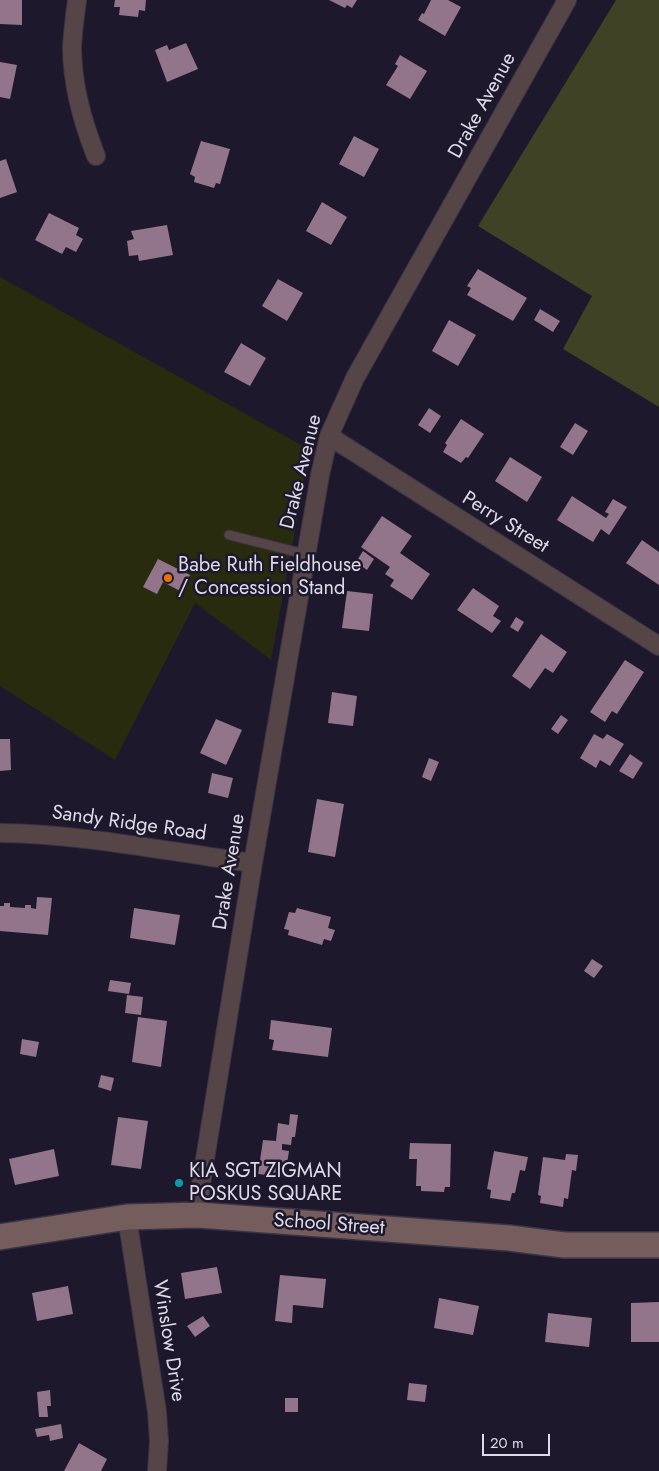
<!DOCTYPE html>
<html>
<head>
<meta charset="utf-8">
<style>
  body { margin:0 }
  #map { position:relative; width:659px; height:1471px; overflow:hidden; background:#1e182c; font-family:Jost,sans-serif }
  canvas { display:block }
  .scale { position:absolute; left:482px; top:1434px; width:68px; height:22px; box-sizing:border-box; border:2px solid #dddbe9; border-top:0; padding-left:6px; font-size:15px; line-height:18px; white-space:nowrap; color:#dddbe9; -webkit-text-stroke:4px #1e182c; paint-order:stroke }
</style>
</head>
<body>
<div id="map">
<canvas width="659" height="1471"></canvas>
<div class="scale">20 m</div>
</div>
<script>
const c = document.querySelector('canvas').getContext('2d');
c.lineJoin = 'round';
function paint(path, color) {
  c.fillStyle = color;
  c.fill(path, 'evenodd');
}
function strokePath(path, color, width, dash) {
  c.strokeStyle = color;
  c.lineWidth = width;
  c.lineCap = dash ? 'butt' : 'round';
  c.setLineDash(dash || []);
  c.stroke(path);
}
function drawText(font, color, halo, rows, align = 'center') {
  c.font = font + ' Jost,sans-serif';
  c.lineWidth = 5;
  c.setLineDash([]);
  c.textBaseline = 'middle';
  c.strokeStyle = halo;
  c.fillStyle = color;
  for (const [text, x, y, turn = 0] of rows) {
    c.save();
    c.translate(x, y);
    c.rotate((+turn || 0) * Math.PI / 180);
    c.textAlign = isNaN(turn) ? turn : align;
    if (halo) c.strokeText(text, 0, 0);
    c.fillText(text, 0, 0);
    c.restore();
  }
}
const green = new Path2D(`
  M0 277 310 450 271 660 195 603 115 760 0 686Z`);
const forest = new Path2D(`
  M616 0H659V407L563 349 592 296 478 226Z`);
const building = new Path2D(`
  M0 0H22V25L0 24Z
  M115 0H146L145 11 139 10 138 17 119 15 120 7H114Z
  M329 0H357L352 8 347 5 345 8Z
  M431 0H448L461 7 445 36 418 20 422 13 424 14Z
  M186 43 198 69 167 82 155 50 167 45 169 50Z
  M400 55 427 71 410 99 386 85 398 66 395 64Z
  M0 62 17 65 10 99 0 97Z
  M354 136 379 149 364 177 339 164Z
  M201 141 230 149 220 184 216 183 214 188 194 182 195 177 190 174Z
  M6 159 17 192 0 198V161Z
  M322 202 347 217 331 245 306 231Z
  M49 213 79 228 76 235 83 239 76 252 66 247 62 254 35 240Z
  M167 225 173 255 139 261 138 255 129 256 127 241 134 239 131 231Z
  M478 269 527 298 513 321 467 295 471 288 467 286Z
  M278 279 303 293 287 321 262 306Z
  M540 309 560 321 553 332 534 320Z
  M449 320 476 335 458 366 432 351Z
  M241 343 266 358 250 386 224 372Z
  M429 408 441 416 430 433 418 425Z
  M461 419 484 434 468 458 466 457 461 463 443 452 447 445 445 443Z
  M575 423 588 431 573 455 560 447Z
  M510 457 542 477 527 502 495 481Z
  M572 496 606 518 609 514 605 512 613 499 627 507 609 535 601 529 593 542 557 520Z
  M382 516 412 536 400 553 430 574 412 600 390 586 394 580 385 574 390 567 361 547Z
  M642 540 659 552V585L626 563Z
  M363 551 374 559 367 570 356 562Z
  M158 559 190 575 182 592 163 582 157 594 143 587Z
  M473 588 499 606 493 616 501 621 492 633 457 610Z
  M347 591 373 594 369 631 342 628Z
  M516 617 524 622 518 632 510 627Z
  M541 634 567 652 553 673 545 668 530 689 512 676Z
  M625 660 644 672 617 714 612 711 605 722 590 712Z
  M332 692 357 696 353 726 328 723Z
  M561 715 568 720 558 734 551 729Z
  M216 719 242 730 226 765 200 753Z
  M594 734 603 739 607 734 624 744 610 766 600 760 596 768 580 758Z
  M0 739H10L11 770 0 771Z
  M630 754 643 763 633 779 619 771Z
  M429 758 439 762 431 781 422 777Z
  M212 773 233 778 228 798 208 793Z
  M317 799 344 804 335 857 308 852Z
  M37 897 52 898 48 935 0 931V906H4V903H10V907L25 908V905H31V908L36 909Z
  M134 908 180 915 175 945 130 938Z
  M297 908 331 917 328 928 335 930 331 941 324 939 322 945 288 935 289 930 284 929 289 912 295 913Z
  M592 959 603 966 594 978 584 971Z
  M110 980 131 983 129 994 108 991Z
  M127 995 143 997 141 1015 125 1013Z
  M138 1017 167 1021 161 1067 132 1062Z
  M271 1020 332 1028 328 1057 272 1050 274 1040 269 1039Z
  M22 1039 39 1042 36 1057 20 1054Z
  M101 1075 114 1078 111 1091 98 1087Z
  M290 1114 298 1115 295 1137H292L291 1145 282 1144V1150L289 1151 285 1177 258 1174 263 1140 276 1141 278 1123 289 1125Z
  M118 1117 148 1121 141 1169 111 1165Z
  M410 1143 451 1144 450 1187H445L444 1192 421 1191V1186H416L417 1159H409Z
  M54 1149 59 1176 15 1185 9 1159Z
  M494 1151 528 1157 525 1171 520 1170 515 1193H512L510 1201 490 1198 491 1190 487 1189Z
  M566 1154 578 1155 576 1171 572 1170 568 1199 564 1198 563 1207 540 1203 541 1196 538 1195 543 1157 565 1160Z
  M217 1267 222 1293 185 1299 181 1273Z
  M280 1275 326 1279 323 1308 293 1305 292 1323 275 1321Z
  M68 1286 73 1314 37 1321 32 1293Z
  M439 1298 479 1306 473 1335 434 1328Z
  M659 1302V1342H631V1303Z
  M548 1313 592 1318 589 1347 545 1342Z
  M203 1316 210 1326 195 1337 187 1326Z
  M409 1383 427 1385 425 1402 407 1400Z
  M50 1390 51 1406H47L48 1417H39L37 1392Z
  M285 1398H298V1412H285Z
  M61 1424 63 1438 50 1441 49 1435 37 1437 35 1429Z
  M79 1443 107 1459 101 1471H64Z`);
const lane = new Path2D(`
  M229 535 305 554`);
const street = new Path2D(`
  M77 0C75 15 73 31 72 47 72 82 83 123 96 156
  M329 436 659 646
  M0 833C85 834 168 852 253 863
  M198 1215 200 1190 253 863 320 475 329 436 355 378 567 0
  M127 1217 157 1412 159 1441 157 1471`);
const secondary = new Path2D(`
  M0 1237 127 1217 198 1215 509 1238 564 1245H659`);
const markers = [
  [168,578,5,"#e8710a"],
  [179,1183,5,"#0f9aa8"]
];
const streetNames = [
  ["Drake Avenue",483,106,-61],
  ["Drake Avenue",302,472,-76],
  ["Perry Street",505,523,32],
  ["Sandy Ridge Road",129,824,8],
  ["Drake Avenue",230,872,-81],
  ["School Street",329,1225,4],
  ["Winslow Drive",168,1341,81]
];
const poiNames = [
  ["Babe Ruth Fieldhouse",178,566],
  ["/ Concession Stand",178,589],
  ["KIA SGT ZIGMAN",189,1172],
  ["POSKUS SQUARE",189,1195]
];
paint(green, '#292b0e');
paint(forest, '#3f4224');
paint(building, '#93758b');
strokePath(lane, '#393346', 11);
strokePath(street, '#393346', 20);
strokePath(secondary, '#393346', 28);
strokePath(lane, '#554546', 9);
strokePath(street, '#554546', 18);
strokePath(secondary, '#755c5d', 25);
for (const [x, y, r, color] of markers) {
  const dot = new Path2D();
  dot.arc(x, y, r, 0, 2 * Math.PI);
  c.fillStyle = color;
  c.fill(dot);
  strokePath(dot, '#1e182c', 2);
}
drawText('20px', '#dddbe9', '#1e182c', streetNames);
drawText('20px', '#dddbe9', '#1e182c', poiNames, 'left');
</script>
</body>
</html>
